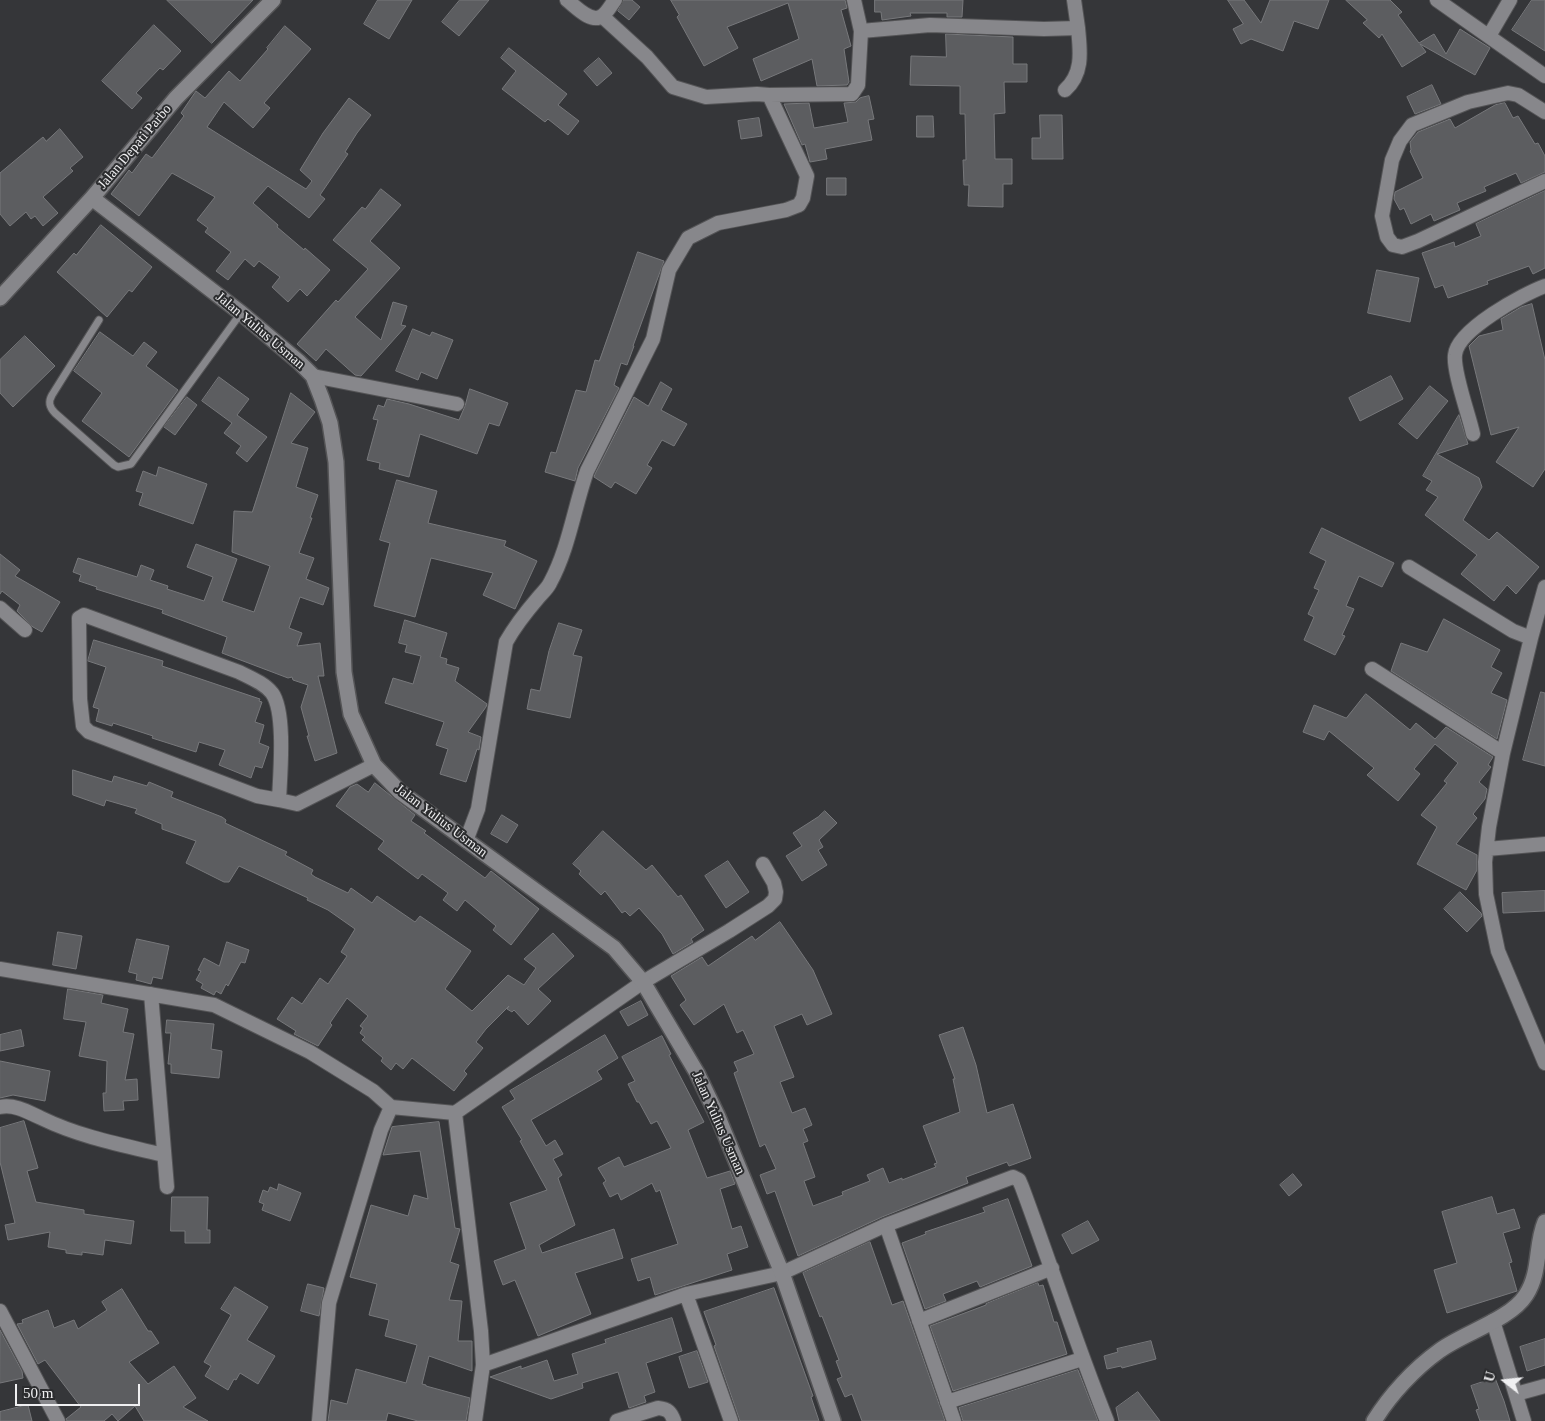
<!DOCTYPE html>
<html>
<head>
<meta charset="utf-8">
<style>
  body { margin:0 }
  #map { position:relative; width:1545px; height:1421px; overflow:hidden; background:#353639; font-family:"Times New Roman",serif }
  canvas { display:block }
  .north { position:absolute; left:1480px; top:1356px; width:50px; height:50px; -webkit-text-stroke:4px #2b2c2e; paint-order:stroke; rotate:286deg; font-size:14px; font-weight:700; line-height:20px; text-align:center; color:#efeff1 }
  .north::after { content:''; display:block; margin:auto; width:18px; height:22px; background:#efeff1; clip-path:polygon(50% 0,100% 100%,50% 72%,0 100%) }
  .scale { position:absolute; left:15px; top:1384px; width:125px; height:22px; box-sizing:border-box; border:2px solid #efeff1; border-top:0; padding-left:6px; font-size:15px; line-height:18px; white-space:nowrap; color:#efeff1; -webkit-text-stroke:4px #2b2c2e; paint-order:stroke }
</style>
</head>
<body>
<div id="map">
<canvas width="1545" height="1421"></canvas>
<div class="north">U</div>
<div class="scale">50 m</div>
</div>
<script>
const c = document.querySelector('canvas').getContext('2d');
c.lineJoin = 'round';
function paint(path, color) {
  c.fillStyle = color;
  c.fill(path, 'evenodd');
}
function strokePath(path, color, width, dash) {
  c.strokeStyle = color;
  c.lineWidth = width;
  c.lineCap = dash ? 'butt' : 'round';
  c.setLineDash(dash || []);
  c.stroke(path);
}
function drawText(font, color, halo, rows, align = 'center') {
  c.font = font + ' "Times New Roman",serif';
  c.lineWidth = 4;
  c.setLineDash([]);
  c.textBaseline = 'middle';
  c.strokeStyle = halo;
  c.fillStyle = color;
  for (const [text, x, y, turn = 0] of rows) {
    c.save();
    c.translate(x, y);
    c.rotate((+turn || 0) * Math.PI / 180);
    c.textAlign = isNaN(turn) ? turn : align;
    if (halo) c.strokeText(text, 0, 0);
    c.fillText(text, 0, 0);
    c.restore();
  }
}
const building = new Path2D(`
  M167 0H253L212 43Z
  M378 0H412L389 39 364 24Z
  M460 0H489L459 36 442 22Z
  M624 0H632L640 7 629 20 618 11Z
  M671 0H845L847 8 841 10 851 46 844 49 849 82 847 85 817 86 812 59 761 81 753 59 799 39 788 3 727 27 738 48 704 66 677 17 679 15Z
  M875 0H963L962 17H947V13H910L911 16 882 20 881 12H875Z
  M1228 0H1244L1261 23 1270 0H1329L1318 29 1294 21 1283 51 1251 39 1241 44 1233 29 1243 24Z
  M1346 0H1390L1402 12 1398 15 1419 43 1434 34 1446 54 1460 29 1490 48 1475 75 1420 44 1426 52 1402 67 1382 34 1379 38 1363 23 1367 20Z
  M1532 0H1545V51L1512 30Z
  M154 25 181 51 163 70 160 68 136 93 142 98 132 109 102 81Z
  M285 26 311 49 264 103 270 108 253 128 224 102 207 127 306 189 312 181 300 170 323 133 349 98 371 115 357 133 345 152 348 154 320 195 325 199 309 218 268 186 253 203 278 225 277 227 304 250 305 248 330 270 307 296 300 289 288 302 272 287 280 277 259 261 254 267 245 259 228 280 216 271 231 252 205 232 208 228 197 220 215 197 172 173 139 216 111 194 129 170 132 173 146 154 152 158 184 116 181 113 196 91 205 98 229 71 240 81 268 49 267 48Z
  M946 34 1013 37V64H1027V82H1004L1005 113 994 114 995 159H1012V184H1003V207L968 206 969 185H964L963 160H966L965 114H960V86L910 85 911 56 946 57Z
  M509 48 567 94 558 105 579 121 568 135 548 119 545 122 502 89 516 71 501 58Z
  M599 58 612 73 597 86 584 71Z
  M1432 85 1441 104 1415 114 1407 97Z
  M869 96 874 119 868 120 872 140 825 149 827 159 810 162 805 144 802 145 784 104 809 103 814 128 848 122 844 103 856 102 860 98Z
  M1505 103 1513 118 1518 116 1535 144 1538 143 1545 156V172L1521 183 1516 173 1484 187 1486 191 1457 203 1460 210 1434 221 1431 214 1411 224 1404 208 1400 210 1394 199 1395 192 1423 178 1410 151 1411 150 1410 142 1418 132 1450 119 1455 128 1495 105Z
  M1040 115H1062L1063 159H1032V138H1040Z
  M917 116H933L934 137H917Z
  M759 118 762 136 741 139 738 121Z
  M60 129 83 157 70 168 73 171 43 197 58 213 43 226 35 216 31 219 26 212 10 226 0 214V173L43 137 46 141Z
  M827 178H846V195H827Z
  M381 189 401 205 370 241 400 268 355 317 381 340 393 302 407 306 401 325 406 326 361 376 355 375 326 349 316 361 297 344 336 300 338 302 368 269 333 240 362 207 365 209Z
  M1545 191V268L1533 274 1529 266 1487 281 1488 284 1448 298 1443 285 1435 288 1422 253 1454 242 1455 247 1481 236 1476 224Z
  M101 225 152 267 132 292 129 290 107 317 57 272 74 253 76 255Z
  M638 252 664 261 633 346H634L627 365 621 363 614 385 619 388 578 468 575 481 545 472 551 452 556 453 576 390 586 392 595 360 599 361Z
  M1377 270 1419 278 1410 322 1368 313Z
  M1532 304 1545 360V469L1533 487 1496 462 1519 427 1491 435 1469 346 1479 336 1503 330 1501 319 1521 307Z
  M413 329 430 336 432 332 453 340 437 379 421 372 418 380 396 371Z
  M100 332 133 356 144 342 157 352 146 366 178 390 129 457 82 421 102 393 74 371Z
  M25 336 55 366 13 407 0 393V360Z
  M1391 376 1403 399 1360 421 1349 398Z
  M219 377 249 399 237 415 267 437 247 462 236 453 241 446 224 433 232 423 202 401Z
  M661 382 672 389 661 410 687 424 674 446 662 440 647 465 652 468 636 494 615 482 611 488 594 477 595 474 634 397 648 406Z
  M1430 386 1448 401 1417 439 1399 424Z
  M470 389 508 403 499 426 489 423 477 454 420 434 409 477 379 469 380 463 367 460 378 420 373 419 378 405 384 407 387 399 409 404 459 420 465 406Z
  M291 393 315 412 291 443 308 448 296 487 318 495 310 518H312L299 553 314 558 306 579 329 588 323 605 300 597 289 628 302 633 297 646 320 643 324 676H318L337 753 315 761 307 736H309L301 707 308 685 293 680 292 677 288 678 222 653 227 637 162 613 163 610 96 589 97 587 79 581 81 575 73 572 78 558 137 577 141 565 154 570 150 580 168 586 167 589 204 601 213 577 187 567 196 544 237 559 222 601 254 612 270 566 232 552 234 511 252 512Z
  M187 397 197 405 175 435 164 427Z
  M1459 415 1468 444 1437 454 1479 478 1482 487 1463 520 1489 540 1497 532 1539 567 1516 594 1507 585 1494 601 1461 574 1477 555 1425 515 1438 497 1426 490 1432 481 1423 476Z
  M159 467 207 484 193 524 139 505 143 493 136 491 143 471 156 476Z
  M397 480 437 491 428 523 506 541 504 546 537 561 515 609 483 595 493 573 431 558 415 617 374 606 390 543 380 540Z
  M1322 528 1394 563 1382 587 1359 576 1346 606 1354 609 1342 635 1345 636 1335 655 1304 640 1314 617 1308 614 1319 590 1314 588 1326 561 1310 553Z
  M0 554 20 570 15 576 60 602 42 632 33 627 17 611 20 605 2 591 0 594Z
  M1444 619 1500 650 1491 667 1502 673 1491 693 1507 700 1497 739 1391 671 1401 643 1427 652Z
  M405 620 447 633 440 657 447 659 446 664 459 668 455 681 487 704 486 707 468 732 481 737 479 750 477 749 466 782 440 774 448 749 436 745 444 722 385 703 393 678 413 684 421 656 405 652 407 645 399 643Z
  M559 623 582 630 573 655 582 657 570 718 527 709 531 689 540 691 549 651Z
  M94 640 163 661 162 666 260 699 259 701 262 702 255 722 264 725 259 743 269 747 262 768 255 766 251 778 219 765 225 750 199 742 196 752 152 738 153 736 113 723 112 726 96 721 99 709 93 707 106 667 88 661Z
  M1541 692 1545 693V766L1523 760Z
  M1366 694 1410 730 1416 723 1435 739 1446 727 1493 757 1488 765 1491 767 1479 782 1487 789 1485 799 1473 814 1477 818 1456 844 1477 855V870L1466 890 1417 864 1437 827 1421 815 1447 783 1444 781 1458 763 1435 744 1414 769 1420 774 1398 801 1367 775 1374 768 1329 731 1324 740 1303 732 1314 705 1346 718Z
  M73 770 112 782 114 776 147 786 149 782 173 792 171 797 222 817 226 820 225 823 287 852 285 855 313 870 311 874 315 877 348 893 351 888 372 903 377 896 415 922 420 916 471 951 445 989 472 1011 508 975 524 985 536 968 524 959 553 933 574 956 538 989 551 1001 528 1025 514 1010 512 1012 507 1009 509 1006 486 1029 476 1042 483 1048 464 1071 467 1074 454 1091 412 1058 403 1069 396 1063 391 1070 381 1061 383 1058 362 1040 365 1037 360 1033 363 1028 360 1026 368 1016 347 998 330 1023 332 1025 318 1046 294 1034 296 1031 277 1019 292 997 302 1004 320 978 328 984 347 956 341 952 355 929 328 910 307 900 308 898 239 866 229 882H224L186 863 196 841 162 829V824L135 813 137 809 106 800 104 806 73 795Z
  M375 783 415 815 411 821 426 831 424 833 485 878 491 871 539 909 511 945 493 930 496 926 465 900 457 911 443 900 448 893 422 874 418 879 378 849 384 841 336 806 350 787 357 784 368 792Z
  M825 811 837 823 819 840 823 847 818 850 827 865 802 881 786 856 802 846 793 833 818 817Z
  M502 815 518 825 507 843 491 834Z
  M603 831 646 870 652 865 678 897 681 895 704 930 691 939 693 942 673 954 662 934 639 908 630 916 625 911 622 913 605 891 601 895 579 874 581 871 573 864Z
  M728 861 749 892 726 908 705 876Z
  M1545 891V911L1503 913 1502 893Z
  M1460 892 1481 913 1482 916 1467 932 1444 909Z
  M780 922 813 970 832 1014 807 1025 802 1014 774 1026 794 1077 780 1082 792 1113 805 1108 812 1125 803 1129 808 1141 803 1143 815 1177 804 1181 813 1206 843 1195 842 1192 870 1181 867 1175 883 1168 889 1183 902 1178V1180L936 1167 934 1164 937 1163 923 1126 960 1112 953 1079H955L939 1035 963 1027 976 1065 987 1113 1013 1104 1031 1158 1009 1166 1007 1162 966 1177 968 1183 882 1217 798 1256 775 1191 767 1194 760 1175 776 1169 765 1144 760 1147 734 1073 738 1071 734 1062 754 1054 743 1030 737 1033 724 1004 694 1025 680 1005 686 1000 671 976 702 957 708 966 752 936 755 940Z
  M58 932 82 936 76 969 53 965Z
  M137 939 169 946 162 979 153 977 151 984 136 980 137 974 129 972Z
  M227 942 249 950 245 963 241 962 228 986 226 984 221 994 216 991 214 995 201 988 203 984 196 980 201 971 198 970 204 958 219 966Z
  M68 989 103 995 101 1003 128 1009 123 1032 134 1034 125 1080 137 1079 138 1100 123 1101 124 1110 104 1111 103 1093H106L107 1061 79 1056 86 1022 64 1019Z
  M641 1001 648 1015 628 1026 620 1012Z
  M167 1020 214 1024 211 1049 222 1051 219 1078 171 1073V1064H168L171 1033H166Z
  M21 1030 24 1046 0 1051V1035Z
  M605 1035 618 1058 597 1071 602 1079 531 1120 546 1146 555 1140 563 1154 553 1159 562 1175 558 1178 575 1225 539 1245 542 1253 614 1229 623 1258 575 1273 591 1314 538 1336 515 1280 503 1285 494 1261 526 1249 510 1203 547 1190 520 1141 522 1140 502 1107 515 1099 510 1091Z
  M662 1036 671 1054 669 1055 704 1122 688 1130 707 1178 730 1171 735 1184 720 1189 732 1229 741 1226 748 1247 727 1254 732 1270 655 1295 650 1277 638 1281 631 1259 678 1244 660 1190 656 1192 652 1183 621 1200 618 1193 610 1197 603 1183 606 1181 598 1168 619 1157 624 1167 671 1148 657 1121 651 1124 639 1102H637L628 1084 635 1081 622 1057Z
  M0 1061 50 1071 45 1101 13 1095 0 1098Z
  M24 1121 38 1168 27 1171 36 1202 84 1210V1214L134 1221 131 1244 105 1240 103 1255 82 1252V1255L66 1253V1250L48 1247 50 1232 8 1240 5 1225 15 1223 0 1162V1128Z
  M439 1122 455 1228 460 1229 450 1262 459 1265 449 1300 462 1301 458 1341H472V1371L429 1356 422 1384 426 1385V1386L470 1398 466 1421H418L388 1413 386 1421H328L331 1400 347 1404 356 1369 406 1383 417 1345 385 1336 389 1320 369 1315 377 1284 350 1277 371 1205 408 1216 414 1195 428 1199 420 1151 383 1155 392 1127Z
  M1293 1174 1302 1185 1289 1196 1280 1185Z
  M279 1184 301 1193 290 1221 262 1210 264 1204 259 1202 263 1190 268 1192 270 1187 277 1190Z
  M172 1197H208L207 1230H210V1243H185V1231H171Z
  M1492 1197 1497 1214 1514 1209 1520 1228 1503 1233 1512 1262 1509 1263 1517 1291 1447 1313 1434 1270 1457 1263 1442 1212Z
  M1008 1199 1032 1266 980 1287 977 1281 943 1294 946 1301 925 1309 902 1243 926 1234 925 1232 985 1212 983 1208Z
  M1088 1221 1099 1240 1072 1254 1062 1235Z
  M870 1242 892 1305 903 1301 945 1421H862L852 1394 845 1397 837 1379 842 1377 836 1361 839 1360 822 1316 820 1317 803 1273Z
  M1038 1283 1039 1286 1043 1285 1054 1322H1057L1067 1354 953 1391 930 1326 986 1305V1304Z
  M308 1284 324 1288 319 1316 301 1311Z
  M235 1287 268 1307 247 1340 275 1356 258 1384 240 1373 236 1380 234 1379 228 1390 205 1376 211 1366 204 1362 231 1315 221 1309Z
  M774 1288 813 1396 811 1397 819 1421H740L714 1346 716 1345 704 1312Z
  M122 1289 148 1331H151L159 1343 129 1362 148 1384 174 1366 196 1398 183 1407 208 1421H144L135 1406 118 1421 112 1414 104 1421H67L66 1419 81 1407 45 1360 38 1364 17 1324 23 1323 22 1320 48 1310 54 1328 74 1320 78 1329 107 1310 102 1302Z
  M672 1318 682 1351 646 1363 655 1392 644 1396 646 1402 629 1408 618 1372 582 1383 583 1388 551 1399 490 1377 521 1366V1369L547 1360 554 1381 578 1374 572 1354 606 1343 605 1340Z
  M0 1330 22 1371 23 1378 0 1383Z
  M1545 1339V1365L1527 1371 1520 1347Z
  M1151 1341 1156 1359 1122 1368 1121 1366 1107 1369 1104 1356 1118 1352 1117 1349Z
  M697 1351 708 1382 689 1388 679 1357Z
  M1078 1370 1098 1421H963L959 1408Z
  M1495 1378 1504 1401 1510 1421H1480L1476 1410 1479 1409 1471 1386Z
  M1138 1392 1160 1421H1119L1116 1408Z
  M28 1405 32 1421H0V1412Z`);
const service = new Path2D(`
  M99 320 52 395C48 402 49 407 55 413L114 465 118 467 131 464 241 313`);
const minor = new Path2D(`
  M567 0C575 6 591 24 602 16 607 13 611 5 615 0
  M1437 0 1545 76
  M861 31 930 25 1044 29 1078 28 1074 0
  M1489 36 1510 0
  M1065 90C1084 73 1080 50 1078 28
  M769 95 852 94 858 85 861 31 854 0
  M1545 112 1518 95 1508 93 1468 102 1412 125 1400 141 1392 160 1382 216 1387 237 1393 245 1402 247 1418 241 1545 181
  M313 376 457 404
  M1473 434C1469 415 1453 372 1455 355 1457 330 1523 294 1545 286
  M1409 567 1513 631 1531 638
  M1545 587 1531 638 1503 753 1489 827 1485 862 1486 894 1498 951 1545 1063
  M0 608 25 630
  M84 615 239 672C251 678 264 683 272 693 286 712 280 776 279 800L257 796 89 732 83 726 80 699 79 618Z
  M1372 669 1503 753
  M279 800 297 804 374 765
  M466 841 478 809 506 642C515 626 526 612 538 598 542 593 547 589 550 583 569 548 574 508 587 471L653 339 669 270 688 238 718 223 786 210 799 205 803 198 807 176 769 95 757 94 706 97 673 87 647 57 602 16
  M1487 849 1545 844
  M0 969 214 1005 310 1052 373 1091 391 1107
  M151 994 167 1187
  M0 1107C15 1104 28 1112 41 1118 80 1137 122 1145 164 1155
  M455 1113 481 1331 483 1365 475 1421
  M886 1225 954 1421
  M686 1294 731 1421
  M0 1311 58 1421
  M919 1321 1052 1268
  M1493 1321 1524 1421
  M483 1365 686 1294 782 1273 886 1225 1013 1177 1019 1180 1022 1187C1051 1265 1076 1344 1107 1421
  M1516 1394 1545 1386
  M947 1402 1082 1359
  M319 1421 329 1303 381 1130 391 1107 455 1113 643 982 729 931 768 906 775 899 776 892 774 883 763 864
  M617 1421 658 1408C668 1409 671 1412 674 1421`);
const tertiary = new Path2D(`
  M92 198 241 313 299 362 313 376 322 399 330 423 336 462 344 672 351 714 374 765 400 792 614 948 643 982 697 1073 718 1117 782 1273 833 1421
  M0 298 92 198 176 98 273 0
  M1374 1421C1390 1395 1414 1369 1439 1351 1463 1333 1510 1320 1526 1295 1541 1272 1535 1246 1545 1222`);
const streetNames = [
  ["Jalan Depati Parbo",135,147,-50],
  ["Jalan Yulius Usman",260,331,40],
  ["Jalan Yulius Usman",441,821,37],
  ["Jalan Yulius Usman",718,1123,66]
];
paint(building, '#5c5d60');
strokePath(building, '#77787b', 1);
strokePath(service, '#545456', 9);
strokePath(minor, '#545456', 16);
strokePath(tertiary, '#545456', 18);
strokePath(service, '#87878b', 7);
strokePath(minor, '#87878b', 14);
strokePath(tertiary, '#87878b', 15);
drawText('14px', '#efeff1', '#2b2c2e', streetNames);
</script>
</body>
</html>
